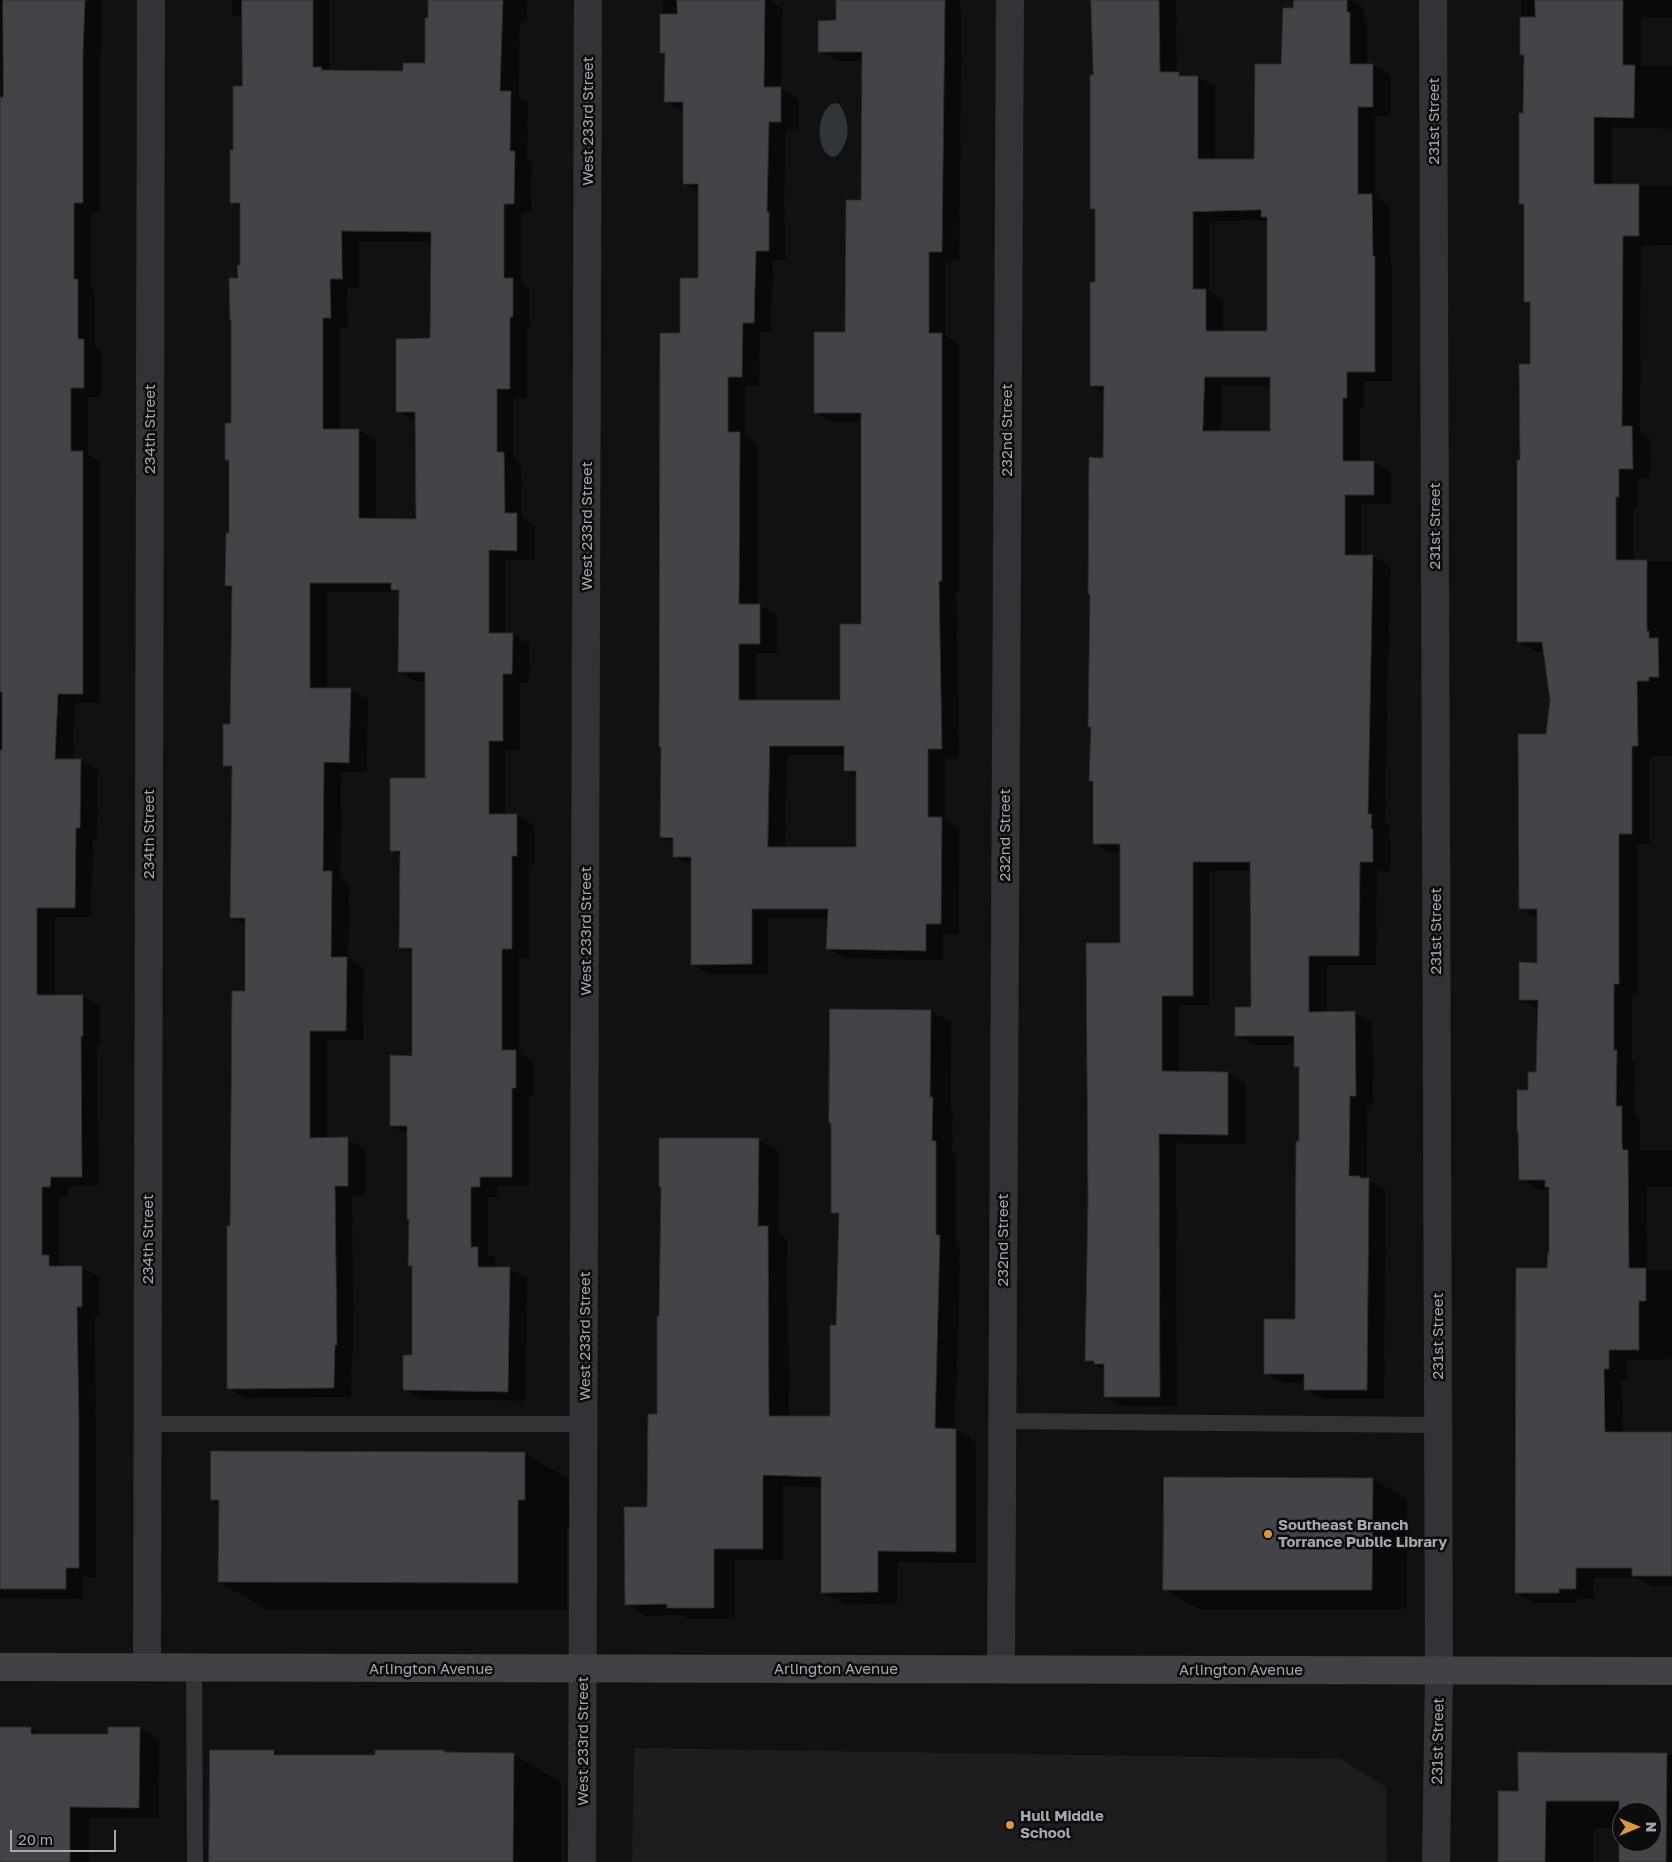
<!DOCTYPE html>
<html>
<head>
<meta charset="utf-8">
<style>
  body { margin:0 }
  #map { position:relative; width:1672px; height:1862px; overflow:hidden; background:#111112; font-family:"Golos Text",sans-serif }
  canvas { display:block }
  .north { position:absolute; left:1612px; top:1802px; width:50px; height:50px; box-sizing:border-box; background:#0c0c0d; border:1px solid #484b4f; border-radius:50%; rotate:90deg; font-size:14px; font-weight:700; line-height:20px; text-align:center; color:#a3a9b1 }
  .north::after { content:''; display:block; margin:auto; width:18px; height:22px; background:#dc963e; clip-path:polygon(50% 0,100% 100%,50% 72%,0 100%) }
  .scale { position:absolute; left:10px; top:1830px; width:106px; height:22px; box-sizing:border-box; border:2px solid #a3a9b1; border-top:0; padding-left:6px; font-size:15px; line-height:18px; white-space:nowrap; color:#a3a9b1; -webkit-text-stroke:4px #0c0c0d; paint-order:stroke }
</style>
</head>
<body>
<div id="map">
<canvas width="1672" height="1862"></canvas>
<div class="north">N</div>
<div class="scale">20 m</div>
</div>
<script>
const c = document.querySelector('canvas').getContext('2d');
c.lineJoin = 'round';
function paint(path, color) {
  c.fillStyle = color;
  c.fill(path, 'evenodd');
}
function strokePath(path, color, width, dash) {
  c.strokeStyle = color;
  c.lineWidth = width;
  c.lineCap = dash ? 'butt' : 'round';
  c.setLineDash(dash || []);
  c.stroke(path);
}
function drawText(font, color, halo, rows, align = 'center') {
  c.font = font + ' "Golos Text",sans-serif';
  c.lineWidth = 5;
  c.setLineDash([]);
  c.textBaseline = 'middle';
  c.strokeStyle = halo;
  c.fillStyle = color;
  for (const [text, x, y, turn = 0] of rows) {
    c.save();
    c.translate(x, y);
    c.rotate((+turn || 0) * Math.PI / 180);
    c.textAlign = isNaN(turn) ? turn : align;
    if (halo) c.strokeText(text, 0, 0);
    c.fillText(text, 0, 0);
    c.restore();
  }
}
const built = new Path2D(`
  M634 1748 1341 1759 1386 1787 1387 1862H632Z`);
const water = new Path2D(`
  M835 103 839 104C846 114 849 126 847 137 845 145 837 164 827 154 815 142 818 107 835 103Z`);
const shadow = new Path2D(`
  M0 0H102L100 63V212H91V288L94 290V346L101 350V397H88V455L100 462V703H75L73 760H81L98 770 97 838H93L91 917H54V996H82L100 1006V1045H97L99 1186H68L67 1197H59V1262L66 1267H81L99 1277V1316H94L96 1431V1577H83V1599L0 1598V153H2Z
  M232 0H330V71L404 73 426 64 429 0H527L526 20H524V23H520L518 97 528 103 527 160 532 162 531 213H521V284L530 289V327H527V398L514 399V459L521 463 522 517 534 524V560L506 559V634H512L530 644 529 683H520V750H506V815H517L534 825V865H529V958H519V1053L533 1061V1097H529V1186H497V1197H488V1254L495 1258V1268L510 1269 527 1279 525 1401 422 1399 404 1389 413 1357V1267L409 1265 408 1135 391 1125 413 1057V954L400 947 401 856 391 850 426 779V681H416L399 671 400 593 398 592H327V689H350L368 699 366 772H341L340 878 349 883 348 959 364 968 363 1040H327V1139H347L365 1149V1195L352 1196 354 1354H352L351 1397 245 1398 228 1388 231 1227 246 992V926L232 917 233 771 224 765 232 725 233 590 226 586 230 535V461L226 459 233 424 241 266V208L231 202 234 151 243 88V20L232 13ZM359 241H432V340L397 411 416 421 418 520H376V440L358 430H340V328H348L347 288H359Z
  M663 0H773V3L782 8 781 89 798 99V131H786L784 222 786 224V260H773L771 332H760L759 386H745V436L757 443V605H759L777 615V653H756V701H842L862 625V422H832L815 412 846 333 862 201 863 61H837L820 51 837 21V0H960V10L962 11 959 261H946V336L959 344V591H956L959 759H945V820L959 828 958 934H943V960L845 958 827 948 829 918H768V974H709L692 964V866L675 856V844L661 836 681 334 699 279V192L684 183V111L665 102 666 55 661 53ZM787 755H845V770L857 777V848H785Z
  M1092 0H1176L1177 73 1184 77H1198L1215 87V160H1255L1282 65 1295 10V0H1351L1364 9V21L1367 23V65H1373L1390 75V116H1375V197L1389 205 1390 266 1392 268V381H1364V408H1360V462H1374L1391 472V504H1362V556H1373L1390 566 1385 823 1389 825 1388 839 1390 840V871H1377L1376 965H1326V1013H1354L1372 1023 1373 1105H1367L1366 1180 1386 1190 1384 1399H1323L1305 1389V1383H1283L1266 1373 1296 1321 1300 1069 1295 1067V1045H1253L1236 1035 1253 1008 1252 871H1210V1005H1179V1073H1228L1245 1083V1144L1176 1143 1177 1406H1122L1105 1396V1370L1086 1360 1121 944V853H1111L1094 843V782L1090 780 1092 728 1089 726 1104 459 1105 394 1092 386 1096 283V211L1092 208 1094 76ZM1268 220V332H1223V300L1210 292V221ZM1222 386H1272V432H1220Z
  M1522 0H1672V17H1641V66H1672V129L1612 127V186H1672V245L1641 246 1640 432 1650 438 1651 478H1637V507H1634V561H1672V756H1650V844H1637V994H1632V1061L1635 1062 1634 1115 1640 1118V1151H1672V1187H1646L1647 1270H1672V1359L1627 1360V1379H1621L1623 1433H1672V1586H1651L1637 1578H1594V1599H1577V1603H1534L1516 1593 1551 1254V1190H1539L1520 1179 1529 1091 1537 1073 1539 1010 1520 999 1538 964V918L1520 908 1551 700 1545 652H1537L1519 641 1521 461 1532 365V305L1525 302V206L1520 203 1524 114 1525 57 1522 55Z
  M831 1011H931L951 1023 950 1109 953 1110 952 1152 956 1154V1246L960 1248 955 1429 976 1442V1563L898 1562V1603L843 1604 823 1592V1487L783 1486V1560H734V1619H688L682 1615 646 1616 626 1604 649 1509 659 1415 759 1140 779 1151 778 1234 787 1239 789 1417H832L838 1327 840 1216 833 1212V1124L830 1122Z
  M524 1453 573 1481V1528H566V1610H268L219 1582 220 1503 213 1499Z
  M1372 1479 1407 1499 1406 1609H1199L1164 1589Z
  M139 1728 159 1739 158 1818H89V1862H0V1729H31L43 1735H110Z
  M274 1751 283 1756 376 1757 444 1751 448 1754 514 1755 562 1783V1862H211Z
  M1519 1754 1672 1755V1862H1620V1828H1594V1862H1500L1519 1792ZM1622 1812H1652V1842H1622Z`);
const building = new Path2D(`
  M3 0H85L83 53V203H74V279H78V339H84V388H71V451H83V694H58L55 759H81L80 828H76L75 908H37V995H83V1036H81L82 1177H51L50 1187H42V1255H49V1266H82V1307H77L79 1421V1568H66V1589H0V750H2V692H0V97H3Z
  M242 0H313V67H322L321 70 403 71V63H425V18H428V0H503L500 91H511L510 151H515L514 204H504V278H513V317H510V389H497V452H504L505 513H517V551L489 550V633H513L512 674H503V741H489V814H517V856H512V949H502V1050H516V1088H512V1177H480V1187H471V1247H478V1267H510L508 1392 403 1390V1355H412V1266H408L409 1219H407V1126H390V1055L412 1056V948H399L400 851H390V778H425V672H398L399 590H391V583H310V688H351L349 763 324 762 323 871H332L331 957H347L346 1031H310V1138L348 1137V1186H335L337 1345H335L334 1388 227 1389V1226H230L232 991H245V918H230L232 766H223V724H230L232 586H225L226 533H229V460H225V423H231V320H230L229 278H238L237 265H240V203H230V150H233V86H242ZM342 231 431 232 430 338 396 339V412H415L416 519 359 518V429H323V318H331L330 279H342Z
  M677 0H765L764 87H781V122H769L767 212H769V251H756L754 323H743L742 377H728V432H740L739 604H760V644H739V700H840V624H861V413H814V332H845L846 200H861L862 52H818V21L836 20V0H945L942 252H929V333H942V581H939L942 749H928V817H942L941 924H926V951L826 949 828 909H752V964L691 965V857H673V838L660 837 661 747H659L660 333H680V278H698V184H683V102H664L665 53H660V14H677ZM770 746H844V771H856V847H768Z
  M1091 0H1159L1160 72H1179V76H1198V159H1254L1255 64H1281L1283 8H1293L1294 0H1347V12H1350V64H1373V107H1358V194H1372L1373 256H1375V372H1347V398H1343V461H1374V495H1345V555H1373L1368 814H1372L1371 828 1373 829V862H1360L1359 956H1309V1012L1355 1011 1356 1096H1350L1349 1176H1360V1178H1369L1367 1390H1304V1374H1264V1319H1295L1296 1141H1299V1067H1294V1036H1235V1007H1251L1250 862H1193V996H1162V1071L1228 1072V1135L1159 1134 1160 1397H1104V1364H1094V1361H1085L1088 1202 1086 943H1120V844H1093V781H1089L1091 727H1088L1090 594H1088L1089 457 1103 458 1104 386H1090V282H1095V209H1090V75H1093ZM1261 210V217H1267V331H1206V289H1193V212ZM1205 377H1270V431H1203Z
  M1535 0H1623V65H1635L1634 118 1594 117V184H1639V236H1623L1622 426H1632L1633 469H1619V497H1616V560H1647V631H1649V638H1658L1659 677H1649V681H1637L1638 746H1632V834H1619V984H1614V1050H1617L1616 1106H1622V1144L1623 1150H1628L1629 1268H1646V1301H1639V1350H1609V1369H1604L1605 1432H1672V1576H1632V1568H1576V1589H1559V1593H1515L1516 1268H1547L1548 1253H1549V1187H1545V1180H1519L1518 1131H1517V1090H1528V1072H1536L1538 1000H1519V962L1537 963V909H1519L1518 734H1546L1550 700 1542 642H1517V460H1520L1519 364H1530V302H1524V204H1519V113H1523L1524 55H1520V17H1535Z
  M830 1009 931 1010 930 1097H933L932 1141H936V1235H940L935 1428 956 1429V1552L878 1551V1592L821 1593V1477L763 1475V1549H714V1608H667V1604L625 1605 624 1507H647L648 1414H657V1316H659L661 1187H659V1138H759L758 1226H768L769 1416H830V1325H836L839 1213H831V1123H829Z
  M211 1451 525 1452V1500H518V1583L218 1582 219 1500H211Z
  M1164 1477 1373 1478 1372 1590H1163Z
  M0 1727H31V1734H108V1727H140L139 1808 70 1807V1862H0Z
  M210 1750H274V1755H375V1750H444V1752L514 1753 513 1862H209Z
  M1518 1752 1667 1753 1666 1862H1619V1801H1546L1545 1862H1498V1791H1518ZM1622 1812H1652V1842H1622Z`);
const lane = new Path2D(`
  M1002 1421 1438 1425
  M147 1424H584
  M194 1668 195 1862`);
const street = new Path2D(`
  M1433 0 1439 1671 1436 1862
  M147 1667 151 0
  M1001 1669 1010 0
  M582 1862 588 0`);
const secondary = new Path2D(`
  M0 1667 1672 1671`);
const markers = [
  [1268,1534,5,"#dc963e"],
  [1010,1825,5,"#dc963e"]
];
const streetNames = [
  ["West 233rd Street",588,121,-90],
  ["231st Street",1434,121,-90],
  ["234th Street",150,429,-90],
  ["232nd Street",1007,430,-90],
  ["West 233rd Street",587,526,-90],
  ["231st Street",1435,526,-90],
  ["234th Street",149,834,-90],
  ["232nd Street",1005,835,-90],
  ["West 233rd Street",586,931,-90],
  ["231st Street",1436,931,-90],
  ["234th Street",148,1239,-90],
  ["232nd Street",1003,1240,-90],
  ["West 233rd Street",585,1336,-90],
  ["231st Street",1438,1336,-90],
  ["Arlington Avenue",431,1669],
  ["Arlington Avenue",836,1669],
  ["Arlington Avenue",1241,1670],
  ["West 233rd Street",583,1741,-90],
  ["231st Street",1438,1741,-89]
];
const poiNames = [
  ["Southeast Branch",1278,1525],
  ["Torrance Public Library",1278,1542],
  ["Hull Middle",1020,1816],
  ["School",1020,1833]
];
paint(built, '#1d1d1f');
paint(water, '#2e363b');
paint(shadow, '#0007');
paint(building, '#424447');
strokePath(building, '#2b2b2e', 1);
strokePath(lane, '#323336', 16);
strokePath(street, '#323336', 28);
strokePath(secondary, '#404246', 28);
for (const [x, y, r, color] of markers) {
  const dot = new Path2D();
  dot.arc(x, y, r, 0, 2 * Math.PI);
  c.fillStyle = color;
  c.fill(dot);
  strokePath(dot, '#0c0c0d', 2);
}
drawText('15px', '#a3a9b1', '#0c0c0d', streetNames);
drawText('bold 15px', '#a3a9b1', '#0c0c0d', poiNames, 'left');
</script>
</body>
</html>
